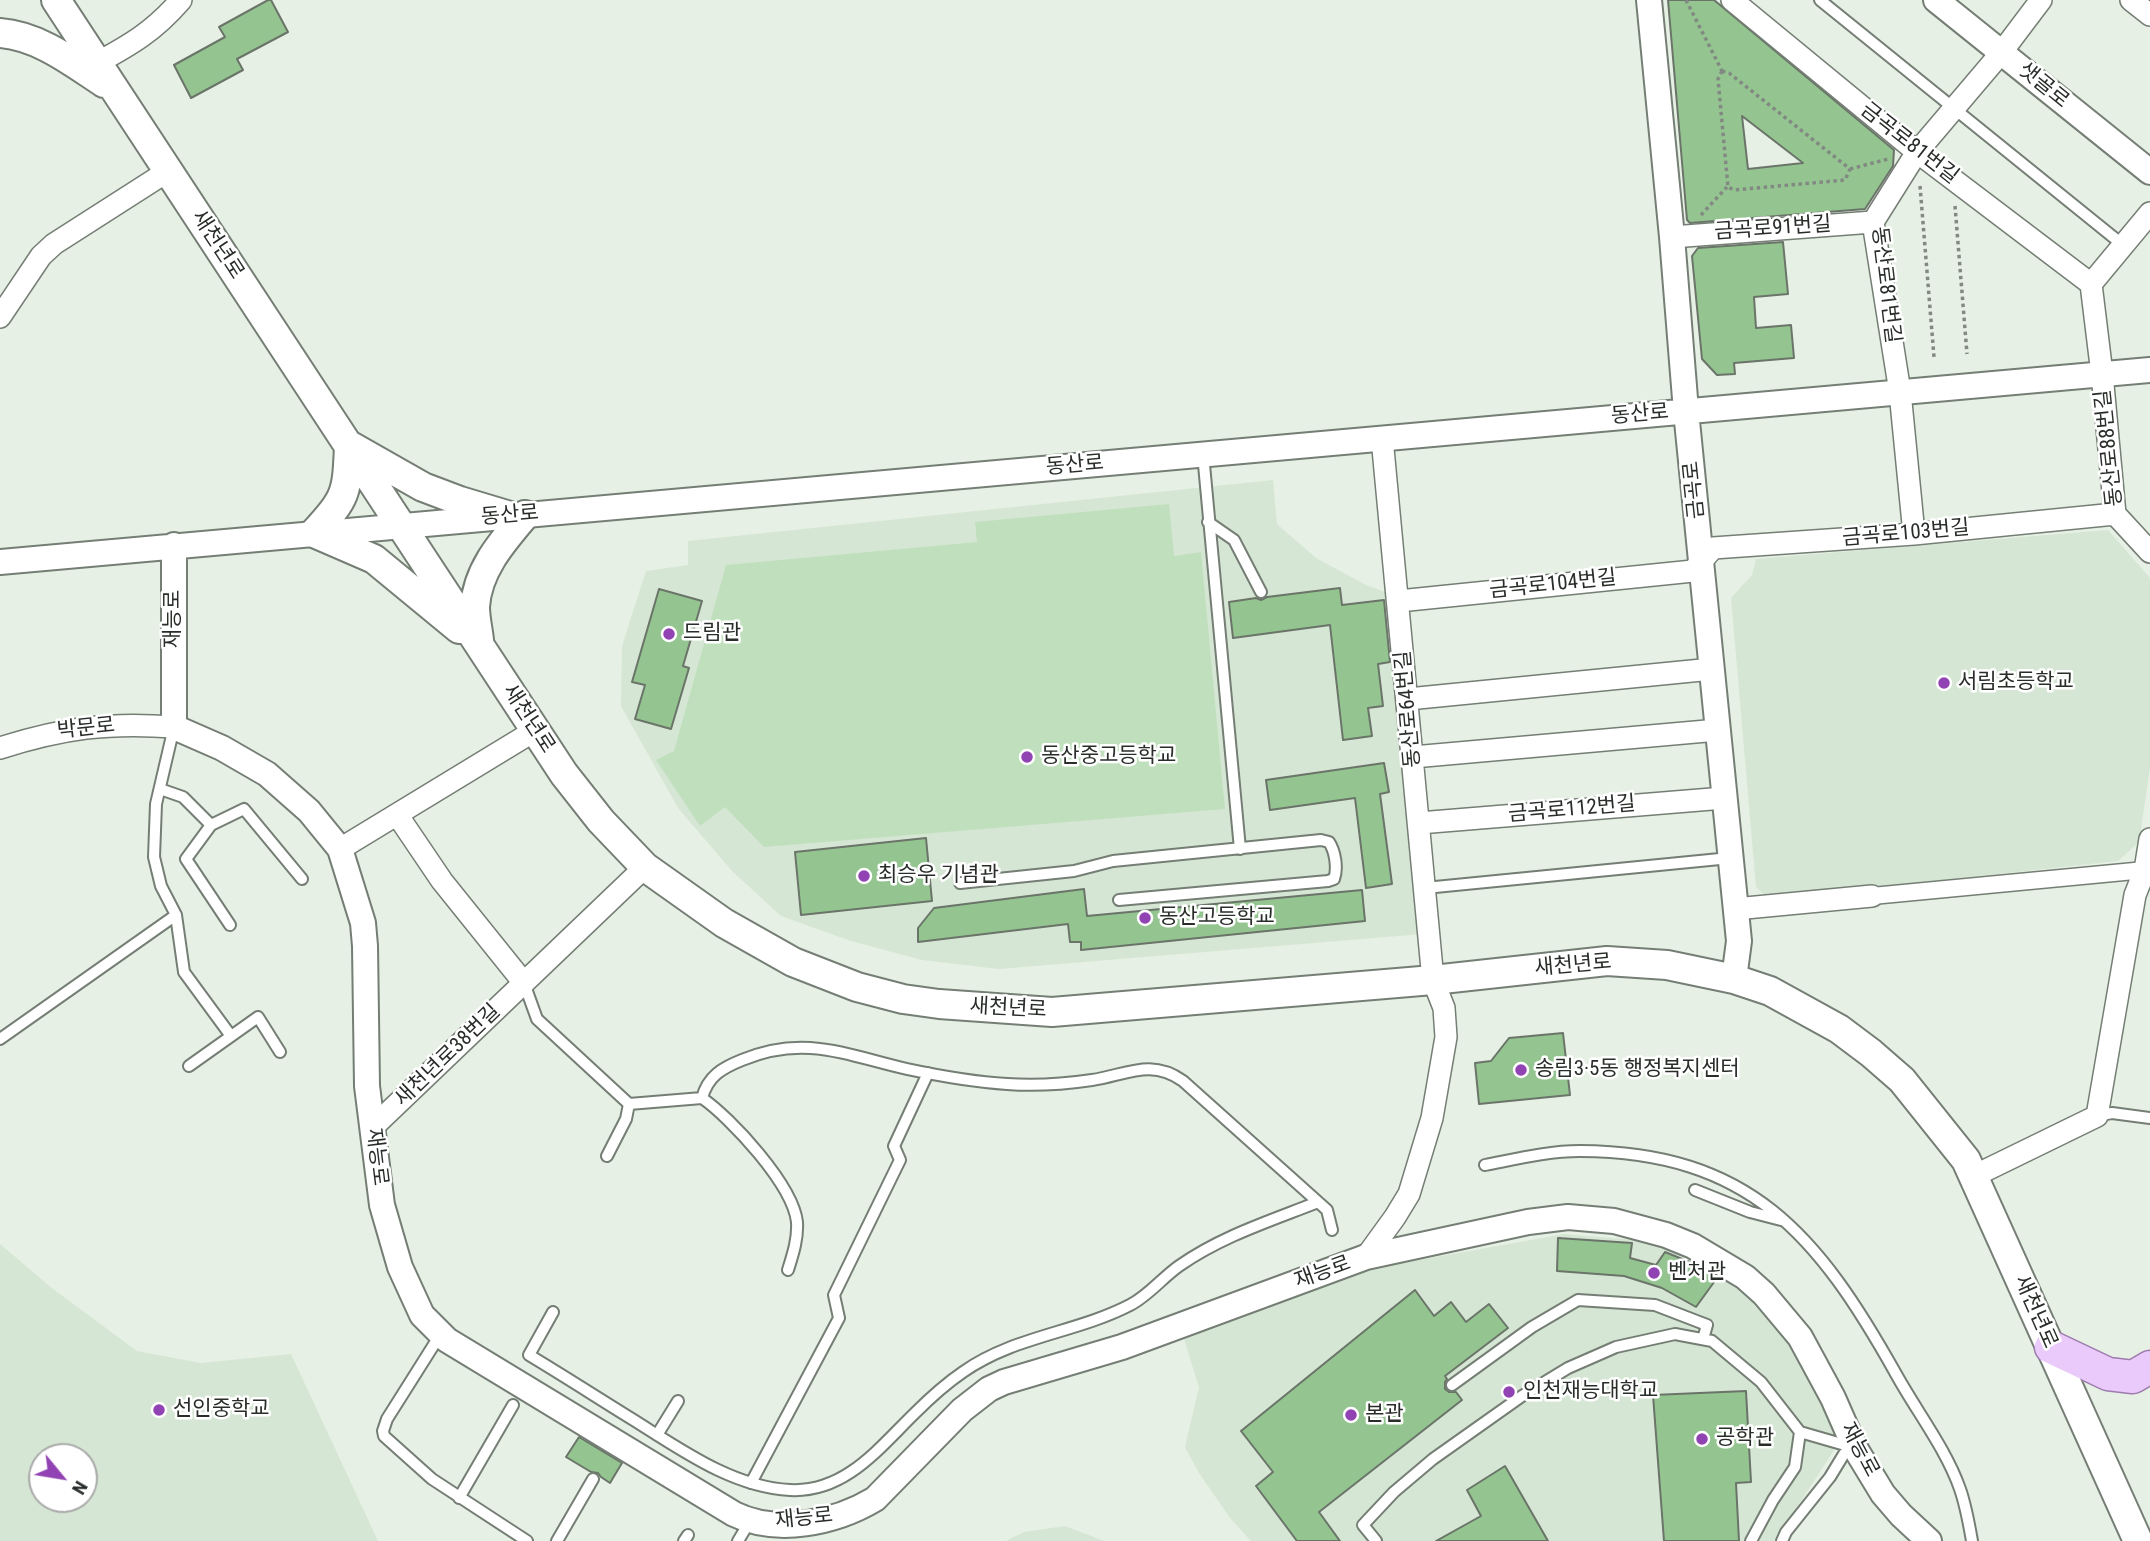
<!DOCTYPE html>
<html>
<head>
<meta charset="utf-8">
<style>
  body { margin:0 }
  #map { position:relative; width:2150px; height:1541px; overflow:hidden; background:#e6f0e4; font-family:"Roboto Condensed",sans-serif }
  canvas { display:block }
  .north { position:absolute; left:28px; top:1443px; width:70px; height:70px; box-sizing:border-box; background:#fff; border:2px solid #a9aba9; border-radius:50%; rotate:120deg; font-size:19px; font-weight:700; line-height:28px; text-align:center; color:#292d29 }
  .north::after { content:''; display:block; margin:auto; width:24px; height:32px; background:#9143b4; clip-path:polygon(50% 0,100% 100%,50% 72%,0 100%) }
</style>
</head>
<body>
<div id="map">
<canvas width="2150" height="1541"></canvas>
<div class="north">N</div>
</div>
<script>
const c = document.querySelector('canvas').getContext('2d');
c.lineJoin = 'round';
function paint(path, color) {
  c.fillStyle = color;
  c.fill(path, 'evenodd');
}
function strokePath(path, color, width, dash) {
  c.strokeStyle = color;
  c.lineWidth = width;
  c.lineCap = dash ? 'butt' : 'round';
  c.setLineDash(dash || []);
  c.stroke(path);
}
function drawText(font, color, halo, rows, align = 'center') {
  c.font = font + ' "Roboto Condensed","Noto Sans KR",sans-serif';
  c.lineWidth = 5;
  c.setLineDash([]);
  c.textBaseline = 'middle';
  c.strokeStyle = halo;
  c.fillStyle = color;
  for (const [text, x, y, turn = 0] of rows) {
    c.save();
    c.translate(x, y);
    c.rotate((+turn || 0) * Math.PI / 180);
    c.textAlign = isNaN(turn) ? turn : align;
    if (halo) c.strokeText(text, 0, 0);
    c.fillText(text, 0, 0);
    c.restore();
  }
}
const built = new Path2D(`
  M1273 480 1277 524 1316 558 1366 585 1388 593 1423 934 999 969 922 960 851 941 781 916 732 871 678 808 621 706 622 646 646 571 688 565V541Z
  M2108 530 2150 578V768L2139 842 2118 861 1769 899 1756 887 1731 598 1752 575 1756 559Z
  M1564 1234 1648 1241 1703 1264 1735 1283 1767 1312 1789 1336 1842 1438 1775 1541H1251L1230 1518 1199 1473 1185 1447 1199 1387 1184 1339 1292 1296 1364 1270Z
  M0 1244 53 1289 137 1351 201 1363 291 1354 378 1541H0ZM42 1457H84V1499H42Z
  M1065 1526 1104 1541H1006L1024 1532Z`);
const green = new Path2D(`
  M1169 504 1174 556 1201 552 1225 809 764 847 725 807 700 826 656 760 674 751 726 565 977 542 975 522Z`);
const building = new Path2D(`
  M268 0H271L288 32 237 59 243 70 191 98 174 65 225 37 219 27Z
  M1668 0H1714L1894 150 1893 166 1865 209 1690 223 1687 220ZM1742 116 1803 163 1748 169Z
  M1783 242 1788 294 1754 297 1756 328 1791 325 1794 358 1734 363 1735 374 1717 375 1702 359 1692 256 1698 248Z
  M1340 588 1342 605 1384 600 1390 662 1378 664 1383 706 1368 708 1372 736 1343 740 1330 625 1233 638 1229 602 1256 598 1261 600 1267 597Z
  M659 589 702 601 683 666 689 668 671 729 635 719 645 685 632 682Z
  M1384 763 1389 792 1380 794 1392 884 1366 888 1355 798 1270 810 1266 780Z
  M926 838 932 901 801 915 795 852Z
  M1084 889 1087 916 1362 890 1365 921 1081 950V942H1070L1068 924 918 942V928L934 908Z
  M1563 1033 1570 1095 1479 1104 1475 1063 1491 1061 1509 1038Z
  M1558 1238 1632 1243 1630 1258 1656 1265 1665 1252 1692 1263 1717 1278 1696 1307 1662 1288 1624 1276 1557 1271Z
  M1415 1290 1434 1316 1451 1302 1466 1322 1489 1304 1508 1328 1445 1376 1447 1379 1445 1382V1389L1449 1392H1456L1462 1400 1319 1512 1340 1541H1297L1256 1486 1273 1472 1241 1431Z
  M1746 1391 1751 1482 1736 1483 1739 1541H1664L1653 1395Z
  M579 1437 622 1463 610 1483 601 1477 598 1473 591 1472 566 1457Z
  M1505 1466 1548 1541H1436L1481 1516 1467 1490Z`);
const path = new Path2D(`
  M1686 0 1722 71
  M1722 71 1729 73 1850 169 1845 180 1734 190 1728 187 1718 79Z
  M1850 169 1888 159
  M1920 186 1934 357
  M1955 206 1967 354
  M1701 215 1727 187`);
const service = new Path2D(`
  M1820 0 2123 245
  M1203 454 1240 849
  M1208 522 1234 540 1261 592
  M174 727 156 804 154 857 161 886 176 915 184 972 231 1036
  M160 789 183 797 211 825
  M960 883 1074 871 1113 861 1321 840 1329 842C1335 851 1338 868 1334 879L1328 881 1119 900
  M1425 888 1730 858
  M230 925 186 859 211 825 244 809 302 879
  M524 983 537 1019 629 1104 702 1098C731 1118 793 1185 797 1222 798 1239 793 1254 788 1270
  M0 1039 176 915
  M189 1066 258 1017 280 1052
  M702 1098C708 1076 722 1068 742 1060 804 1034 846 1055 907 1069 940 1076 974 1082 1007 1084 1034 1086 1065 1084 1092 1080 1126 1075 1151 1058 1183 1081L1327 1210 1332 1230
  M2097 1116 2112 1113 2150 1118
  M607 1156 626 1119 629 1104
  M1485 1165C1516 1159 1548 1151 1580 1151 1750 1152 1818 1235 1896 1374 1917 1412 1946 1449 1960 1489 1966 1506 1969 1524 1972 1541
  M1695 1190 1750 1212 1781 1220
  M553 1312 529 1355C564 1376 598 1398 632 1419 680 1449 732 1487 790 1490 845 1493 879 1448 915 1413 930 1398 947 1383 963 1372 1014 1336 1076 1333 1130 1305 1148 1296 1162 1278 1179 1266 1222 1236 1270 1221 1318 1202
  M440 1335 387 1419 383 1431 384 1436 432 1479 527 1541
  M1452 1385 1532 1327 1578 1300 1655 1305 1707 1325 1703 1339
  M657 1435 678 1401
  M751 1483 839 1318 834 1295 900 1160 894 1146 928 1073
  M459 1498 513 1405
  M557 1541 593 1479
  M684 1541 688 1535
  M738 1541 750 1521
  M1376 1541 1363 1525 1394 1492 1433 1459 1522 1396 1568 1368 1616 1347 1675 1334 1712 1341 1761 1382 1800 1432 1852 1447
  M1751 1541 1773 1500 1795 1467 1800 1432
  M1782 1541 1786 1532 1830 1477 1844 1454 1855 1448`);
const pedestrian = new Path2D(`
  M1872 896 2145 870`);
const minor = new Path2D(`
  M1732 0 1917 152 2091 284
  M2131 0 2150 15
  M97 63C132 44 154 31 181 0
  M2150 213 2091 284 2102 374 2115 514 2150 552
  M1672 237 1873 222
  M0 317 41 256 54 244 168 171
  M1914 534 1900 392 1873 222 1917 152 2001 53 2041 0
  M1399 601 1693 571 1713 548 1914 534 2115 514
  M1408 699 1712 669
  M0 748C63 728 108 722 174 727
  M1413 757 1718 730
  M398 816 442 881 524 983
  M1419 823 1724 798
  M340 849 534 731
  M1735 909 1872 896
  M372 1128 645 867
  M1974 1176 2097 1116 2135 895 2145 870 2150 839
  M1366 1257 1395 1217 1409 1194 1432 1118 1446 1037 1444 1008 1433 980 1382 438`);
const tertiary = new Path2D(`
  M1649 0 1672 237 1686 411 1739 941 1734 979
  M1936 0 2150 172
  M174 545V727L222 748 267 774 309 811 340 849 363 923 365 946 367 1086 382 1205 400 1267 422 1315 447 1340 734 1514C777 1535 835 1523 875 1499L962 1410 989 1389 1004 1382 1122 1347 1366 1257 1528 1222 1568 1217 1614 1221 1666 1235 1693 1246 1745 1277 1764 1294 1800 1337 1833 1398 1855 1448 1883 1494 1901 1515 1929 1541
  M0 562 2150 370`);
const secondary = new Path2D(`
  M56 0 564 774 601 821 645 867 724 923 793 962 857 987 903 999 939 1004 1052 1012 1433 980 1607 961 1667 965 1734 979 1770 991 1839 1029 1871 1053 1902 1080 1966 1160 2138 1541
  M0 33C39 36 72 62 104 83
  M459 629 374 559 314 533C347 497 347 493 349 445L423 487 460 501 510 516
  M479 640C478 630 475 618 475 607 477 570 503 541 525 515`);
const primary = new Path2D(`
  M2051 1347 2108 1374 2133 1377 2150 1367`);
const markers = [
  [669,634,7,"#9143b4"],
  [1944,683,7,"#9143b4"],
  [1027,757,7,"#9143b4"],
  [864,876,7,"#9143b4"],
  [1145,918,7,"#9143b4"],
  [1521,1070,7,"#9143b4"],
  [1654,1273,7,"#9143b4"],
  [1509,1392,7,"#9143b4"],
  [159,1410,7,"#9143b4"],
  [1351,1415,7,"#9143b4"],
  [1702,1439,7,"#9143b4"]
];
const streetNames = [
  ["샛골로",2043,86,39],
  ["금곡로81번길",1909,144,38],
  ["금곡로91번길",1773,229,-4],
  ["새천년로",217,245,57],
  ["동산로81번길",1885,285,83],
  ["동산로",1640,415,-5],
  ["동산로88번길",2110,448,-96],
  ["동산로",1075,466,-5],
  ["금곡로",1695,490,-96],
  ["동산로",510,516,-5],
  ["금곡로103번길",1906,534,-5],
  ["금곡로104번길",1553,585,-6],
  ["재능로",174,619,-90],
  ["동산로64번길",1409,709,-95],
  ["새천년로",528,719,57],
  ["박문로",86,729,-6],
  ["금곡로112번길",1572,810,-5],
  ["새천년로",1573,966,-5],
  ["새천년로",1008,1009,3],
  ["새천년로38번길",448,1056,-44],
  ["재능로",376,1157,83],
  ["재능로",1323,1273,-20],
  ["새천년로",2035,1312,66],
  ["재능로",1859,1450,62],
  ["재능로",804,1519,-6]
];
const poiNames = [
  ["드림관",683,634],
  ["서림초등학교",1958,683],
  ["동산중고등학교",1041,757],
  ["최승우 기념관",878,876],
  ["동산고등학교",1159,918],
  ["송림3·5동 행정복지센터",1535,1070],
  ["벤처관",1668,1273],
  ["인천재능대학교",1523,1392],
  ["선인중학교",173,1410],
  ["본관",1365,1415],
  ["공학관",1716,1439]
];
paint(built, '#d6e6d4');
paint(green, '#c0e0bd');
paint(building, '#94c590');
strokePath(building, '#6a7469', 2);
strokePath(service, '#757e74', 14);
strokePath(pedestrian, '#757e74', 19);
strokePath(minor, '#757e74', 24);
strokePath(tertiary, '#757e74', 28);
strokePath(secondary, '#757e74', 32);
strokePath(primary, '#9d7cae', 35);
strokePath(path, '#828982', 3.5, [3.5, 3.5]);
strokePath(service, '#fff', 10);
strokePath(pedestrian, '#fff', 16);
strokePath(minor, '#fff', 21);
strokePath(tertiary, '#fff', 24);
strokePath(secondary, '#fff', 28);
strokePath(primary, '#e9cafa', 32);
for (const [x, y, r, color] of markers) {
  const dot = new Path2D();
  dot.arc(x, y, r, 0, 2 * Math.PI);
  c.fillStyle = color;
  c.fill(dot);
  strokePath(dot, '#fff', 2.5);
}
drawText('21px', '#292d29', '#fff', streetNames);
drawText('21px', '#292d29', '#fff', poiNames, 'left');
</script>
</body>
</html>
